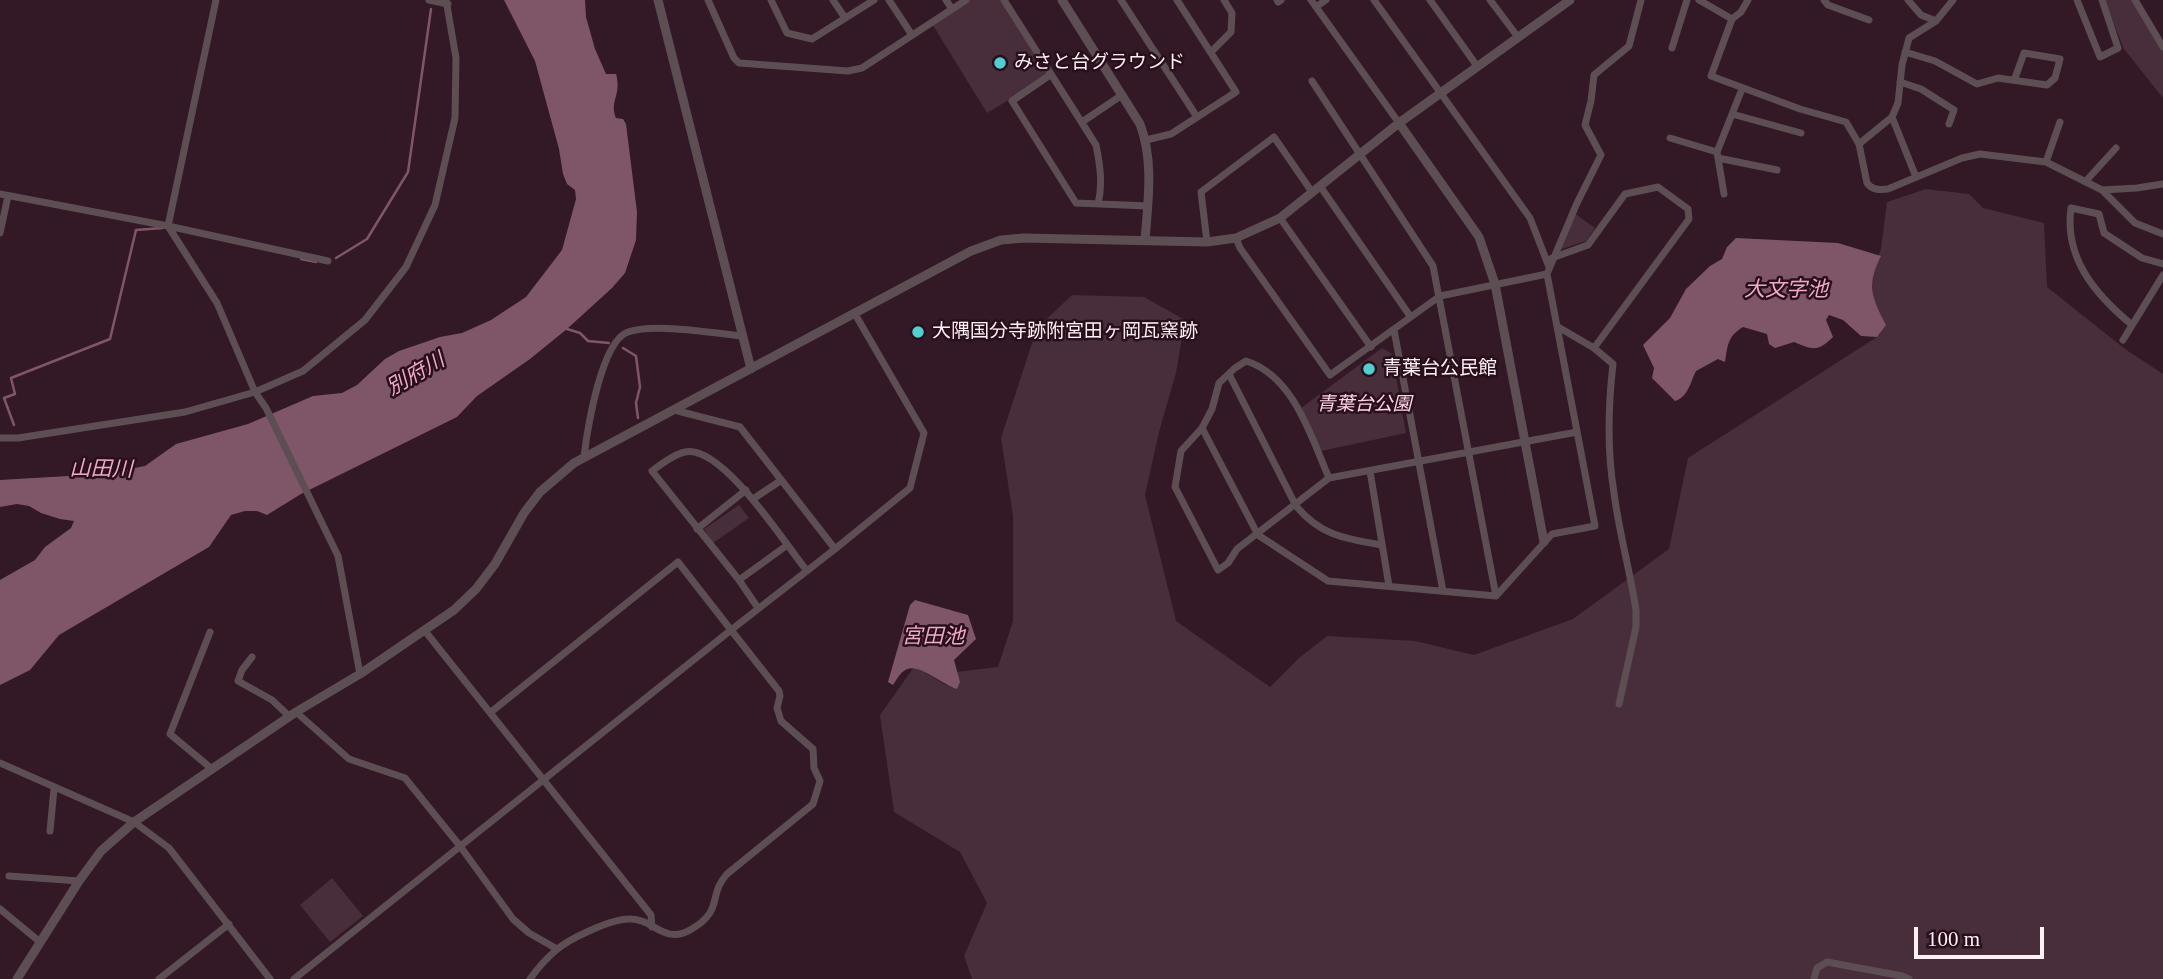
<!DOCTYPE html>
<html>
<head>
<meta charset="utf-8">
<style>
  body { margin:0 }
  #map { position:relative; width:2163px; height:979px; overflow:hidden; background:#331825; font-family:"Times New Roman",serif }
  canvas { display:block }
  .scale { position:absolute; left:1914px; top:927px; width:130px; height:32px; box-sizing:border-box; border:4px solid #fff0f6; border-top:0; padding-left:9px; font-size:21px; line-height:24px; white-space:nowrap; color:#fff0f6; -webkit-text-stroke:5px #280f1b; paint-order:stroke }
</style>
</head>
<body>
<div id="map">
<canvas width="2163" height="979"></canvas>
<div class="scale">100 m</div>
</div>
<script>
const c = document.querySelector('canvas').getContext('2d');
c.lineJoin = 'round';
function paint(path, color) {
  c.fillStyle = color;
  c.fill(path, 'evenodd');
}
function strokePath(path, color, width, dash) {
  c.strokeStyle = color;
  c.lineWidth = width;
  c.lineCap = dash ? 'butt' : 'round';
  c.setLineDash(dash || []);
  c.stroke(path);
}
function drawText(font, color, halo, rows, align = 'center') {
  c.font = font + ' "Times New Roman","Noto Sans JP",serif';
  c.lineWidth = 5;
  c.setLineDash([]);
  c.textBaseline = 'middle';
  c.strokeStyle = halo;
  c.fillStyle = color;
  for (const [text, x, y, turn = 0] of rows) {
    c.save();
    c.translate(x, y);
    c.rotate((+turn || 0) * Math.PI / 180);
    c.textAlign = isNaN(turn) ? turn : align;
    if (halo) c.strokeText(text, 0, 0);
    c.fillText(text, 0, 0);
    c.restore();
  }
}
const green = new Path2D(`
  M966 0H1004L1050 75 987 113 931 22Z
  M2104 0H2133L2163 49V98L2124 49Z
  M1926 189 1969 194 1983 208 2044 223 2047 287 2125 349 2163 374V979H972L964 956 987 903 960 852 894 812 880 715 914 667C929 672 940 684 956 689L960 682 956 672 998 667 1013 621V516L1001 438 1037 328 1072 295 1144 297 1185 320 1176 373 1159 432 1145 495 1176 621 1270 687 1299 658 1327 636 1415 641 1474 655 1573 619 1669 549 1688 458 1877 337 1885 326 1873 299 1872 274 1881 249 1887 202Z
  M1574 213 1595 228 1586 241 1562 249 1560 247Z
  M1382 348 1392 354 1406 433 1321 451 1301 408Z
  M739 505 749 518 713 543 704 529Z
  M332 878 363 916 330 942 300 905Z`);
const water = new Path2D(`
  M504 0H585L586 17 595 49 606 74H616C622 95 609 101 616 118L623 119 626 124 637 212 636 240 625 273 612 288 567 329 530 359 477 396 457 417 301 494 267 515 257 511H245L231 515 209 547 59 635 30 670 0 685V580L35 560 45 547 71 528 74 521 60 519 41 513 29 506 17 504 0 507V480L102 474 145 466 176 444 248 424 313 396 342 393 357 385 385 359 399 351 440 337 462 333 491 320 526 297 562 250 576 199 575 190 567 184 563 174 559 149 535 61Z
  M1736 238 1838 243 1881 256C1866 285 1872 298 1886 325L1877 337 1861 336 1843 320 1829 315 1826 320 1833 337C1818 352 1813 350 1794 342L1775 348 1769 344 1767 334 1743 327C1727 337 1728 345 1725 362L1718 359 1696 371C1690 383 1688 397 1675 401L1652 378 1654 368 1643 345 1670 318 1686 289 1710 266 1722 259 1727 247Z
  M915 600 968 615 976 639 954 660 960 682 957 689C941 684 916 660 904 671 899 674 896 681 893 685L888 682 910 605Z`);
const stream = new Path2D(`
  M336 258 367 239 408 172 431 9
  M301 259 316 262
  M567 329 580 333 588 341 609 343
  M623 348 636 356 640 387 636 403 638 418
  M14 425 4 398 15 394 11 378 110 339 136 230 162 228`);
const minor = new Path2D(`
  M216 0 168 226 217 303 255 392 266 408 338 556 360 674
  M429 0 448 4
  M708 0 734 58 739 63 848 71 862 68 966 0
  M771 0 787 33 812 39 874 0
  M833 0 845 18
  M889 0 912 35
  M946 0 952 9
  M1004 0 1096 145C1100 165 1103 184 1098 204
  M1121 0 1197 117
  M1277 0 1278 2 1281 0
  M1311 0 1399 123
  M1374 0 1530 218 1549 267
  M1430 0 1477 66
  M1490 0 1518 37
  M1699 0 1732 19
  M1748 0 1741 12 1732 19 1711 76 1800 109 1846 122 1859 144 1867 183C1872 190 1879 190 1888 189L1962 158 1980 154 2046 162 2102 190 2135 223 2163 234
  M1824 0 1828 5 1869 20
  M1908 0 1921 15 1936 21
  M2077 0 2100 57 2118 48 2102 0
  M2135 0 2163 47
  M1316 7 1326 0
  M1672 48 1687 0
  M1211 52 1231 32 1232 13 1224 0
  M1905 52 1935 61 1977 84 1998 78 2047 85 2055 78 2060 59 2024 53 2015 78
  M1050 75 1012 101 1076 203 1148 206
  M1312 81 1433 266 1496 596
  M1900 82 1921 89 1954 110 1949 124
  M1732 114 1801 133
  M1892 117 1916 177
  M1082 122 1122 95
  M1670 138 1717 152
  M1146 140 1171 134 1236 92 1177 0
  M1859 144 1892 117 1898 103 1902 65 1909 38 1936 21 1953 0
  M1718 158 1777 170
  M2046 162 2060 122
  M2085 182 2116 148
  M1320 186 1410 316
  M2102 190 2137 188 2163 184
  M0 194 168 226 328 261
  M1724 194 1717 152 1742 89
  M1280 218 1371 347
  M0 233 8 196
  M1236 238 1240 248 1330 375 1440 296 1547 274
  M1207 242 1201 192 1274 137 1312 192
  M1552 258 1588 245 1625 194 1658 187 1688 209 1689 219 1594 348 1558 327
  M2132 325C2096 295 2064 259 2071 208L2099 214 2104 233 2142 258 2163 264
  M1394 330 1443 591
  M2123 340 2163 275
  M1594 348 1613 364C1608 407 1607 450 1614 493 1619 532 1630 571 1636 610V627L1619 704
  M1229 374 1296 506C1321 536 1346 539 1382 545
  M1202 428 1258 535 1328 581 1496 596 1552 534 1595 526 1547 274 1577 203 1601 155 1585 125 1591 101 1594 75 1629 46 1641 0
  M0 438H18L185 412 255 392 303 371 365 320 406 267 435 205 455 118 456 58 446 0
  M584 457C587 431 601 341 628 332 655 323 713 333 743 336
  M1370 471 1389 586
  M1329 478C1311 437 1294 376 1246 361L1235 368 1219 383 1212 409 1202 428 1181 451 1175 487 1218 570 1228 563 1237 549 1329 478 1577 432
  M753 499 780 481
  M697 529 746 490
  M835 549 910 488 924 433 855 314
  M739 580 786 546
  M758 608 739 580 652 471C660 465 674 454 685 452 722 444 785 544 807 571
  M425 631 651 915 652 927
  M210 632 170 734 212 769
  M252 657 242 670 238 681 272 700 289 716
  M296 712 349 759 405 778 460 846 513 919 529 933 557 949
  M0 763 134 822 169 848 270 979
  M50 831 54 789
  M9 876 79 881
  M0 909 40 942
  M159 979 229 924
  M294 979 731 630 678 562 491 712
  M530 979C537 969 546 959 555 951 568 939 611 919 629 919 653 918 664 945 690 930 725 910 707 896 727 874L813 804 820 781 814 768 813 749 781 721 777 708 780 696 779 691 731 630 835 549 740 427 674 410
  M1814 979 1817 968 1827 962 1902 976 1909 979`);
const tertiary = new Path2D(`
  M658 0 751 369
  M1062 0 1140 124C1154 161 1148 201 1145 240
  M1399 123 1479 237 1495 284 1544 542
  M17 979 79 881 101 851 134 822 296 712 360 674 454 610 476 589 495 564 524 513 540 492 574 463 971 251 1001 240 1024 238 1207 242 1236 238 1280 218 1399 123 1570 0`);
const markers = [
  [1000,63,7,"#52cdd0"],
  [918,332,7,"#52cdd0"],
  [1369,369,7,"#52cdd0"]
];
const poiNames = [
  ["みさと台グラウンド",1014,63],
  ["大隅国分寺跡附宮田ヶ岡瓦窯跡",932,332],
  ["青葉台公民館",1383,369]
];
const parkNames = [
  ["青葉台公園",1364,405]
];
const waterNames = [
  ["大文字池",1786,290],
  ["別府川",416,375,-30],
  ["山田川",101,470,1],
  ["宮田池",933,637]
];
paint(green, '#482e3a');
paint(water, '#7f5668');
strokePath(stream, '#7f5668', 2.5);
strokePath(minor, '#5d4e54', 7);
strokePath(tertiary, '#5d4e54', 9);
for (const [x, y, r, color] of markers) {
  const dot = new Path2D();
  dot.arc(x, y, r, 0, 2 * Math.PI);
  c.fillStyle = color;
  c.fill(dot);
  strokePath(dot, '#280f1b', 2.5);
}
drawText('19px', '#fff0f6', '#280f1b', poiNames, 'left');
drawText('italic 19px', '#ffd3e6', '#280f1b', parkNames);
drawText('italic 21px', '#f0aac9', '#280f1b', waterNames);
</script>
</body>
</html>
